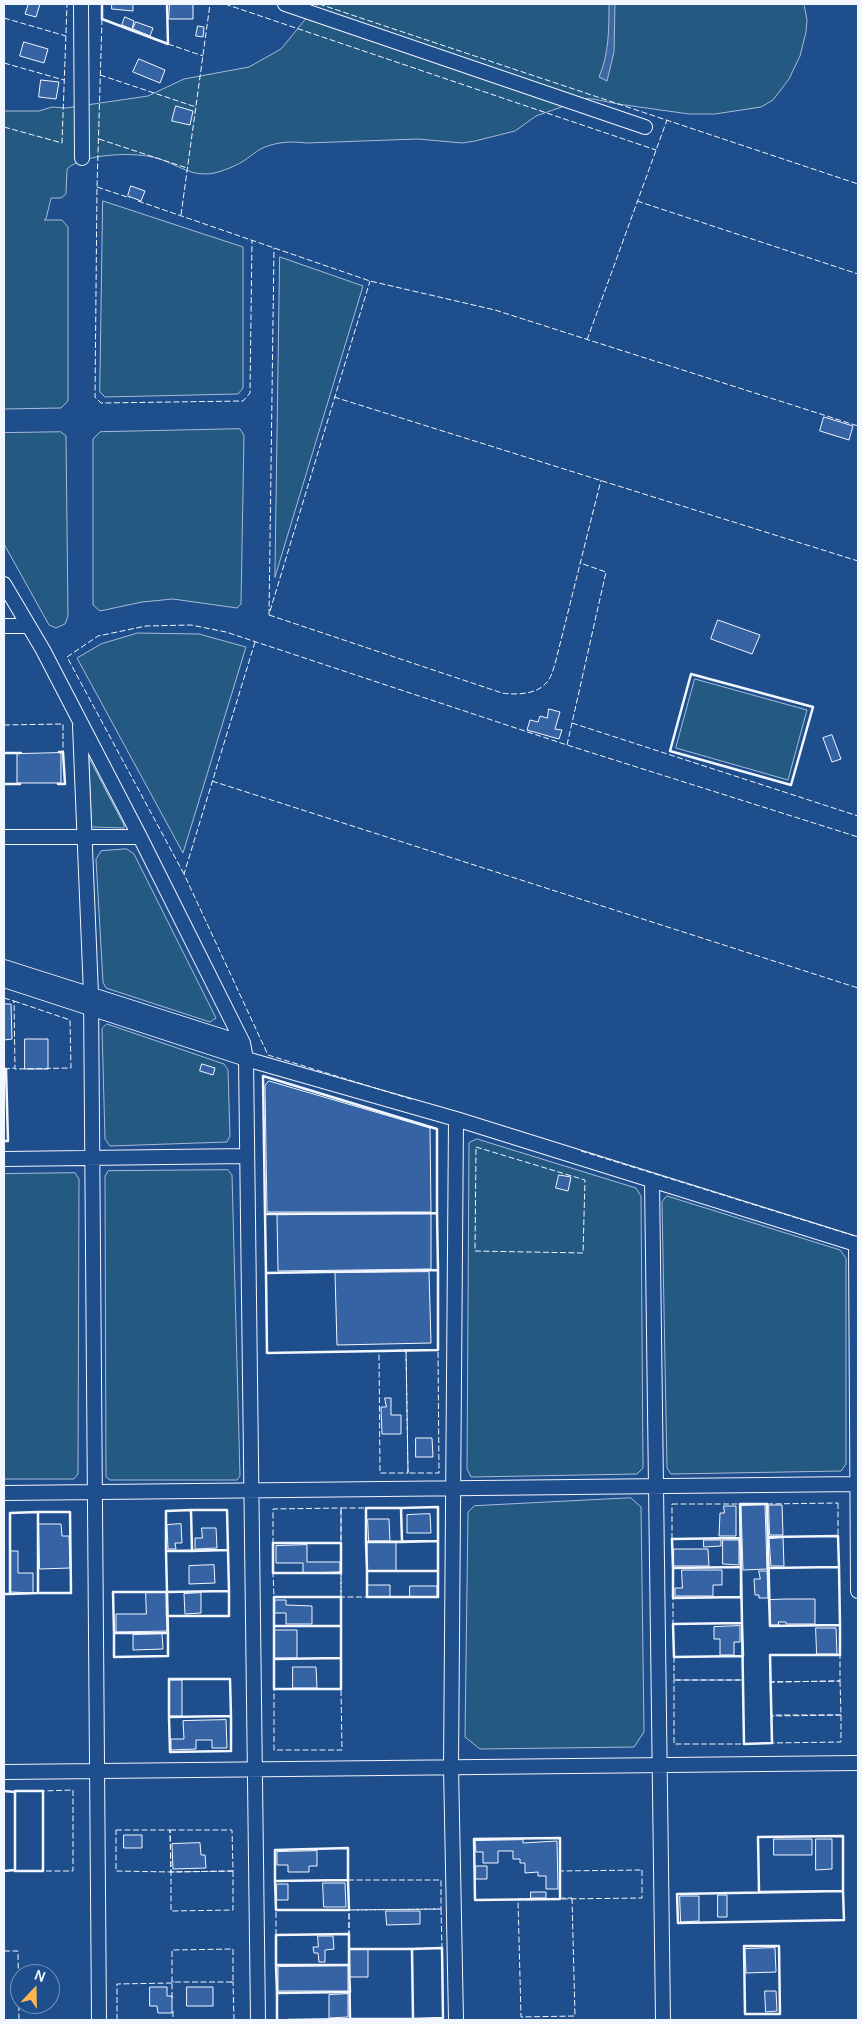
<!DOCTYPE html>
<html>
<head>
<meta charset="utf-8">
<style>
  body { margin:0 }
  #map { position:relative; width:862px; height:2024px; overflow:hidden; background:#1f4e8c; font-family:Manrope,sans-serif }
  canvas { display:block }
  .frame { position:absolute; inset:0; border:5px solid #f2f6ff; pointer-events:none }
  .north { position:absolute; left:10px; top:1964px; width:50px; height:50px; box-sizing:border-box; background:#1f4e8c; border:1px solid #7391ba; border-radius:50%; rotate:21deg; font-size:14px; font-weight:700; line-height:20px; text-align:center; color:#f2f6ff }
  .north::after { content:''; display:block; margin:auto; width:18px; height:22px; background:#ffb74d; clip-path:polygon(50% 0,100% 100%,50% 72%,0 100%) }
</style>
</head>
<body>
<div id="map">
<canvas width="862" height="2024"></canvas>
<div class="frame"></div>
<div class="north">N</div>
</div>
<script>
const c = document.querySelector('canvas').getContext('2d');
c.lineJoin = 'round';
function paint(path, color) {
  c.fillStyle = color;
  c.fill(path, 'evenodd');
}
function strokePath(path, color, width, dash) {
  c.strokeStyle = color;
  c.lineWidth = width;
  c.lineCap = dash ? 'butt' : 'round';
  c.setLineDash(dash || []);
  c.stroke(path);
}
const green = new Path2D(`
  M318 4H804L807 20 806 32 800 56 789 79 773 100 761 107 715 114H689L618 104 593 99 578 98 567 105 536 116 515 131 475 141 462 143 418 139 306 143C292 141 278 142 265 147 257 150 250 157 242 162 233 167 217 174 206 174 187 175 170 160 152 157 130 152 83 154 67 169L66 194 61 198H51L46 219 44 220H62L68 227V401L61 408 4 409V111H39L52 107 66 108 148 96 184 79 249 67 281 49Z
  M103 201 243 247V388L238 394 105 397 100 392Z
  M280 257 363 286 275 577Z
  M240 429 244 435 241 604 237 608 173 599 142 602 100 611 93 605V439L100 432Z
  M61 432 66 436 68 616 65 624 56 628 49 625 4 544V433Z
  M138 633 199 634 246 647 183 853 77 658 101 644Z
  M695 679 807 710 788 780 676 748Z
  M89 758 124 825V828L92 827Z
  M127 849 134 854 216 1018 210 1022 106 988 103 982 96 859 101 851Z
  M107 1024 224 1064 228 1070 230 1136 227 1142 110 1146 105 1139 102 1029Z
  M477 1139 636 1188 641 1196 643 1468 637 1474 471 1477 467 1469 469 1143Z
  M228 1170 232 1175 240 1476 237 1480H110L106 1477 105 1176 108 1171Z
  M75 1173 79 1179 78 1474 74 1479H4V1174Z
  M667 1196 840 1250 846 1258V1464L841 1471 671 1474 667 1468 662 1202Z
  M631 1498 641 1507 644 1732 634 1747 480 1749 465 1737 468 1512 474 1506Z`);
const water = new Path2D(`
  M609 4H615L614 52 607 81 599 77C609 54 609 29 609 4Z`);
const building = new Path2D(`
  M24 4H40L36 17 25 14 28 5Z
  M112 4H133V11L112 9Z
  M170 4H193V19H169Z
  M125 17 134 21 132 29 122 25Z
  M136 22 153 28 150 36 133 29Z
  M198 26 204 27 203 37 196 36Z
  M24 42 48 49 44 63 20 56Z
  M139 59 165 70 160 83 133 72Z
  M41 80 59 82 56 99 39 97Z
  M176 106 193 111 190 125 172 121Z
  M131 186 145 191 141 201 128 196Z
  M824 417 853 426 849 440 820 431Z
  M718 620 760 635 752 654 711 639Z
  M549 709 560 712 555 729 562 730 559 739 527 730 530 720 538 722 540 716 547 718Z
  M832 735 841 759 832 762 823 738Z
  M61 753V783H17V754Z
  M4 1004H11L12 1039 4 1040Z
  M25 1039H48V1069H25Z
  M202 1064 215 1068 213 1075 200 1071Z
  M269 1081 430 1128 431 1212H267L265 1086Z
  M559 1175 571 1177 568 1191 556 1188Z
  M431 1214V1269L278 1271 277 1215Z
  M429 1272 431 1343 337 1345 335 1273Z
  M385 1398H391V1415H401V1434H382L381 1407H386Z
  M416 1438H432L433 1457H416Z
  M765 1505 767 1569 743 1570 741 1506Z
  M769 1505H782L783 1535H770Z
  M724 1506H736V1536H719L720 1513H724Z
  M430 1514 431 1533H407V1515Z
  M368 1519H389L390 1541H369Z
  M39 1524H61L62 1536H69L70 1568 40 1569Z
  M181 1524 182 1543H175L176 1549H168L167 1525Z
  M202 1528H216L217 1548 195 1549V1538H202Z
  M783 1538 784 1566H771L769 1539Z
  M704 1540H721V1546L704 1547Z
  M723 1540H739V1565L723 1564Z
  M396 1542V1571H367V1543Z
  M307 1545V1562H340V1572L303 1573V1563H276V1546Z
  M674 1549H708L709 1566H674Z
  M11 1551H18V1573H33V1593L11 1592Z
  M214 1565 215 1583 189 1584V1566Z
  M682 1570H722V1585H713V1596H675V1588H682Z
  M759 1571H767L768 1598H759V1595H755L754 1579H760Z
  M367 1585H390V1597H367Z
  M410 1586H437V1597H410Z
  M146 1592H166L167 1631 116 1632V1614H146Z
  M201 1593V1613L185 1614 184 1594Z
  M786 1599H815V1624H786V1622H778L779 1625H770L769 1600Z
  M275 1600H286V1605L312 1606V1624H286V1613H275Z
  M740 1626V1642H734V1655H720V1639H714V1627Z
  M816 1628H836L837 1654H817Z
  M274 1630H297V1658H274Z
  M162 1634 163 1649 133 1650V1635Z
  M293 1667H316L317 1688H293Z
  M169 1680H182V1716H169Z
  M226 1720 227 1748H212V1740H196V1749L171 1750V1739H184L183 1721Z
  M124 1835H142V1848H124Z
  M774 1839H812V1855H774Z
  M816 1839H832V1869L816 1870Z
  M523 1840V1843L557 1841 558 1889H546V1876H538V1872L525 1873V1863H520V1859H513V1851H498V1863H483V1852H476L475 1841Z
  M200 1843 201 1855H205L206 1868 173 1869 172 1844Z
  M317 1851V1866H309V1872H288V1865H277V1852Z
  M476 1866H487V1879H476Z
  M323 1883H345L346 1907H324Z
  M277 1884H288V1900H277Z
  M531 1892H546V1898H531Z
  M718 1895H727V1917H718Z
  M680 1896H699V1921L681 1922Z
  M386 1911H420V1924L387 1925Z
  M318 1936H333L334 1949 325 1950V1962H319L318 1953H314L313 1947H318Z
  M775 1948 776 1972 746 1973 745 1949Z
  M350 1949H368V1977H350Z
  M348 1966V1991H278V1967Z
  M150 1987H167V1996H172V2013H158L157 2006H150Z
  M187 1987H213V2006H187Z
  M765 1991H776L777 2011 766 2012Z
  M348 1994V2017L329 2018V1995Z`);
const street = new Path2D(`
  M81 4 82 158
  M285 4 645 127
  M4 584 43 650 140 837 243 1043 246 1059 258 2020
  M4 626H28
  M80 726 91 994 99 2020
  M4 837H140
  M4 967 243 1043
  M4 980 246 1059 456 1119 856 1244 858 1591
  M4 1159 247 1156
  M652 1181 663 2020
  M4 1493 858 1484
  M4 1772 858 1763
  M456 2020 451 1767 456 1119`);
const fence = new Path2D(`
  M225 4 656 150
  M319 4 858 184
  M4 18 66 36
  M102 19 97 187 95 397 101 403 243 401 250 393 252 240
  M168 44 203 56
  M4 63 64 80
  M100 75 196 107
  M4 127 62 143 67 4
  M99 139 187 168
  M97 187 130 198
  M138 201 370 281 495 310 858 426
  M637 201 858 274
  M181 215 210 4
  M587 340 667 120
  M334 397 858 561
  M270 611 370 281
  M269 615 502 693C515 695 537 695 547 682 551 678 553 670 555 664L601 480
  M269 615 274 248
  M255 642 184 874 268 1055 414 1100
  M572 723 858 816
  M4 725 63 724V752H58
  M567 745 606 572 580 563
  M4 753H20
  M212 781 858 988
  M184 874 67 657 98 636 146 626 191 625 226 632 567 745 858 837
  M4 998 14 1001V1003
  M14 1001 70 1020 71 1068 15 1069Z
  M4 1069 15 1068
  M476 1147 585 1180 583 1253 475 1251Z
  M581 1151 858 1237
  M406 1350H438L439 1473H408Z
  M406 1350 408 1473H380L379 1351Z
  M838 1503V1536L768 1537 767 1504Z
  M672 1504H740V1538L672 1539Z
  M341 1508H366L367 1597H341Z
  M341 1508V1543H273V1509Z
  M273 1573H341V1597H274Z
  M741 1597 742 1623 673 1624V1598Z
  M770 1655H840V1681L770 1682Z
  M743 1656V1680H674V1657Z
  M674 1680H743L744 1744H674Z
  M840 1681 841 1715H771L770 1682Z
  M274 1689H341L342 1750H274Z
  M841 1715V1742L772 1743V1716Z
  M73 1790V1871H43V1791Z
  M116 1830H170L171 1872 116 1871Z
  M170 1830H232L233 1871 171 1872Z
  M642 1870V1898L560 1899V1871Z
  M233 1871V1910L171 1911V1872Z
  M348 1880H441V1909L349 1910Z
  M572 1898 575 2016 521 2017 518 1899Z
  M441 1909 442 1948 349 1949V1910Z
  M276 1910H349V1934L276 1935Z
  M233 1949V1982H172V1950Z
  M4 1951H18L19 2020
  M231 1982H233L234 2020
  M172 1998V1982H174
  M173 2011V2020
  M117 2020V1984L172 1983`);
const wall = new Path2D(`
  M102 4V19L168 44 167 4
  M691 674 813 707 791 785 670 751Z
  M4 753H21
  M4 784H20
  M58 784H65L63 752H59
  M4 1069H6L8 1141H4
  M263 1076 437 1129V1213L265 1214Z
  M437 1213 438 1270 266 1273 265 1214Z
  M438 1270V1350L267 1353 266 1273Z
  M740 1504H767L770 1626 840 1625V1655H770L772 1743 744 1744Z
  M438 1507V1541L402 1542 401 1508Z
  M366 1508H401L402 1542H366Z
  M191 1510H227L228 1550 192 1551Z
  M191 1510 192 1551H166V1511Z
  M38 1512H70L71 1593H38Z
  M38 1512V1593L10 1594V1513Z
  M838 1536 839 1567 768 1568V1537Z
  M740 1538 741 1567 673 1568 672 1539Z
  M438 1541V1571H367L366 1542Z
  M273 1543H341V1573H273Z
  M228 1550 229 1591 167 1592 166 1551Z
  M741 1567V1597L673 1598V1568Z
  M839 1567 840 1625 770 1626 768 1568Z
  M367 1571H438V1597H367Z
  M229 1591V1616H167V1592Z
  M113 1592H167L168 1633H114Z
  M4 1594H10V1591
  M274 1597H341V1626H274Z
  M742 1623 743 1656 674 1657 673 1624Z
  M274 1626H341V1658L274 1659Z
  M114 1633H168V1656L114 1657Z
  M341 1658V1689H274V1659Z
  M169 1679H230L231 1716 169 1717Z
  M231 1716V1751L170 1752 169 1717Z
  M4 1791 15 1792
  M15 1791H43V1871H15Z
  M843 1836V1891L759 1892 758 1837Z
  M560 1838V1899L475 1900 474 1839Z
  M348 1848V1880L275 1881V1850Z
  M4 1871 15 1870
  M348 1880 349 1910H276L275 1881Z
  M843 1891 844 1920 678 1923 677 1894Z
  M349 1934V1965H276V1935Z
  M744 1946H779L780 2014H745Z
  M442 1948 443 2018 413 2019 412 1949Z
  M349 1949H412L413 2019H350Z
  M276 1965H349L350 1992 277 1993Z
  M277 2020V1993H279
  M288 2020 350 2019V2017`);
paint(green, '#245a82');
strokePath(green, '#a8bbd7', 1);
paint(water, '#3b69a3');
strokePath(water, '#a8bbd7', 1);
paint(building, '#3563a3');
strokePath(building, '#f2f6ff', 1);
strokePath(street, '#f2f6ff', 16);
strokePath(street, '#1f4e8c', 14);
strokePath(fence, '#f2f6ff', 1, [6, 2.5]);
strokePath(wall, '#f2f6ff', 2.5);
</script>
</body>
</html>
